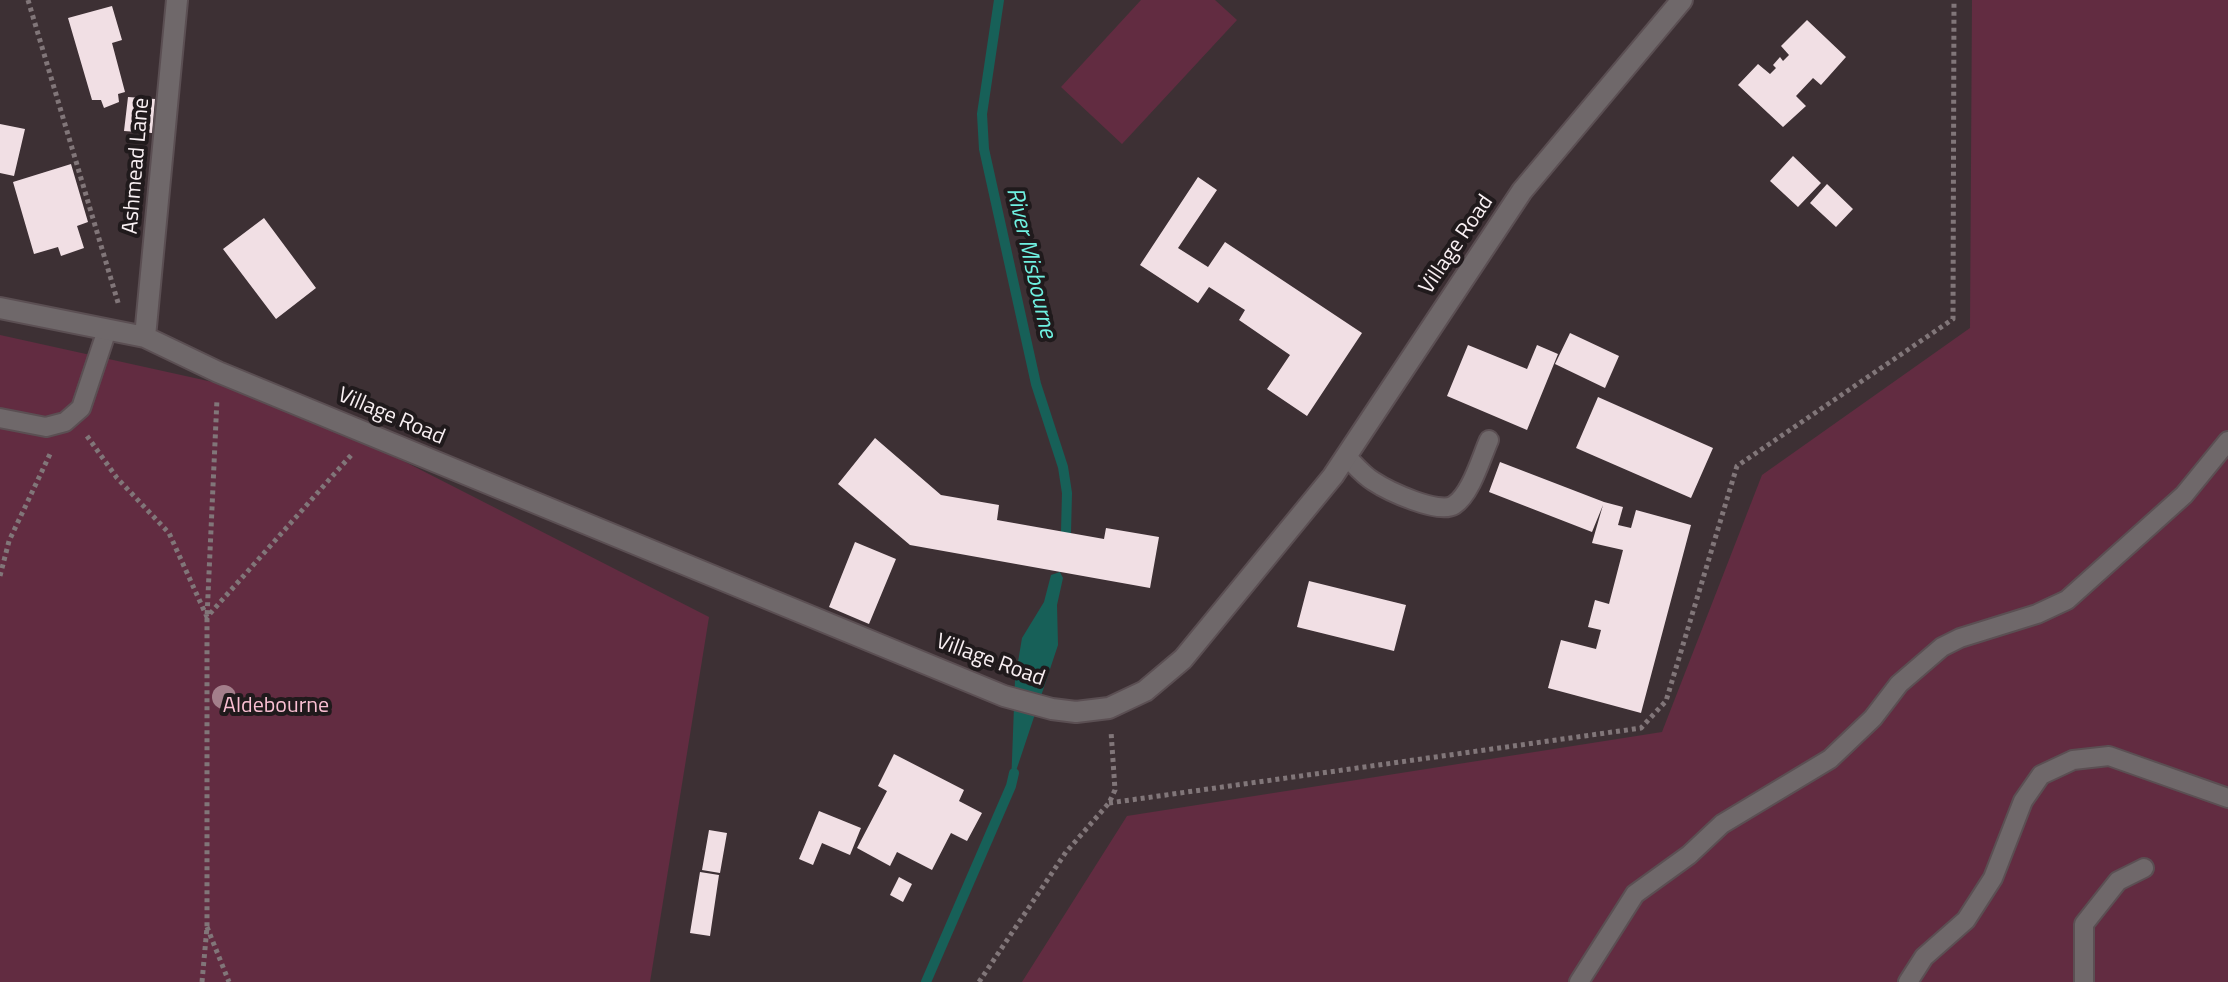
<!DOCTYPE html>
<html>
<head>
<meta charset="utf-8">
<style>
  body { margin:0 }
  canvas { display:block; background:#3d3034 }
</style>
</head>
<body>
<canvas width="2228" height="982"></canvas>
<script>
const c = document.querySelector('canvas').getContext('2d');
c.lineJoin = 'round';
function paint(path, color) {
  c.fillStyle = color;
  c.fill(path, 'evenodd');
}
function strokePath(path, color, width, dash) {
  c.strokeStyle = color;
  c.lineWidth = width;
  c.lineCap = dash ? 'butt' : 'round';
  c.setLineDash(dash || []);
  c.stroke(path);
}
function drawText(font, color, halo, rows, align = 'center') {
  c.font = font + ' "Titillium Web",sans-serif';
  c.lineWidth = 8;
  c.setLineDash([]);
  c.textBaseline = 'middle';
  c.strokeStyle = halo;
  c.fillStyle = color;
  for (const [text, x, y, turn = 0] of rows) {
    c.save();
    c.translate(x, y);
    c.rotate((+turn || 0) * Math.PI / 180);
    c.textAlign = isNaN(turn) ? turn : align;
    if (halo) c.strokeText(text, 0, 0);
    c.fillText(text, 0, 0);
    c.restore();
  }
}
const green = new Path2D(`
  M1141 0H1215L1237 20 1122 144 1061 87Z
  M1972 0H2228V982H1022L1127 816 1662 732 1762 475 1970 328Z
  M0 335 276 396 709 617 650 982H0Z`);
const water = new Path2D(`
  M1060 572 1063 578 1057 605 1058 645 1011 786 1015 680 1022 638 1044 602 1051 575Z`);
const stream = new Path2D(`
  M999 0 982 114 984 149 1036 384 1063 467 1067 493 1066 532
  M926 982 1011 786 1014 773`);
const building = new Path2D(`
  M112 6 122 40 112 43 125 92 118 94 119 102 104 108 101 100H92L68 18Z
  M1807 20 1846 57 1821 85 1813 78 1796 96 1806 106 1783 127 1738 85 1758 64 1770 74 1776 68 1773 65 1780 57 1783 61 1789 55 1781 46Z
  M128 97 155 99 152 133 124 131Z
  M0 124 25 129 14 176 0 173Z
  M1793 156 1821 183 1798 207 1770 181Z
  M71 164 88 222 77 226 84 248 61 256 58 247 34 254 13 182Z
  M1198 177 1217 190 1178 248 1208 267 1225 242 1362 333 1307 416 1267 389 1290 355 1239 320 1245 310 1209 287 1198 303 1140 265Z
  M1827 184 1853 209 1836 227 1810 203Z
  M264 218 316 288 276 319 223 249Z
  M1570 333 1619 356 1605 388 1555 364Z
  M1468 345 1527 369 1537 345 1558 354 1527 430 1447 396Z
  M1598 397 1713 448 1691 498 1576 448Z
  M875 438 941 495 999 505 997 520 1104 539 1106 528 1159 537 1150 588 910 545 838 484Z
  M1500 462 1604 502 1623 507 1618 525 1631 528 1636 510 1691 525 1641 713 1548 688 1561 640 1596 649 1601 630 1588 627 1595 600 1609 604 1623 550 1592 543 1603 505 1592 532 1489 492Z
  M855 542 896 559 869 624 829 607Z
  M1309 581 1406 605 1394 651 1297 627Z
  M894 754 964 790 959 801 982 813 967 841 951 833 932 870 897 852 890 866 857 848 887 791 878 786Z
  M819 811 861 828 850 855 822 843 813 865 799 859Z
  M709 830 727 833 720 873 702 870Z
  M700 872 719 875 710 936 690 933Z
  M899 877 912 884 903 902 890 895Z`);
const path = new Path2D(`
  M28 0 119 306
  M87 436 117 478 169 533 207 617 353 453
  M0 576 9 541 51 452
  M1109 803 1641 728 1666 701 1737 466 1953 319 1954 0
  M207 927 229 982
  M202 982 207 927V617L217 399
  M979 982 1066 852 1109 803 1115 790 1111 731`);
const service = new Path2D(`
  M0 418 46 427 65 422 81 408 107 330
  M1346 456C1354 464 1363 475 1373 481 1388 491 1439 515 1454 505 1471 494 1481 458 1489 440
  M1579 982 1635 894 1689 855 1722 824 1830 759 1873 718 1899 684 1942 647 1960 638 2037 614 2067 600 2184 495 2228 441
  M1908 982 1924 957 1966 920 1993 878 2023 801 2041 775 2073 760 2109 756 2228 798
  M2084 982V924L2118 881 2144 868`);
const minor = new Path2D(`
  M0 308 145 337 218 372 1004 696 1052 709 1076 712 1109 708 1145 691 1183 659 1333 476 1522 191 1682 0
  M145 337 177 0`);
const trees = [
  [224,697]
];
const streetNames = [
  ["Ashmead Lane",137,166,-85],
  ["Village Road",1457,245,-56],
  ["Village Road",391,417,23],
  ["Village Road",990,661,20]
];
const parkNames = [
  ["Aldebourne",276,707]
];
const waterNames = [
  ["River Misbourne",1030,263,77]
];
paint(green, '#622c41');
paint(water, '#176058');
strokePath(stream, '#176058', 10);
paint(building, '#f1dfe4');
strokePath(service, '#5b4f53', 22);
strokePath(minor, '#5b4f53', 24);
strokePath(path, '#817679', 5, [4, 4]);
strokePath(service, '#6f686a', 18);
strokePath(minor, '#6f686a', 20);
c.fillStyle = '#a47f8b';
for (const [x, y] of trees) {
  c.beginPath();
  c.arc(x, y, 12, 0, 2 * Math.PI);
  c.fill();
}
drawText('22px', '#f9f0f3', '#201a1c', streetNames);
drawText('22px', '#f9bfd2', '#201a1c', parkNames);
drawText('italic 24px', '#6ff1e1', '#201a1c', waterNames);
</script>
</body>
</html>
